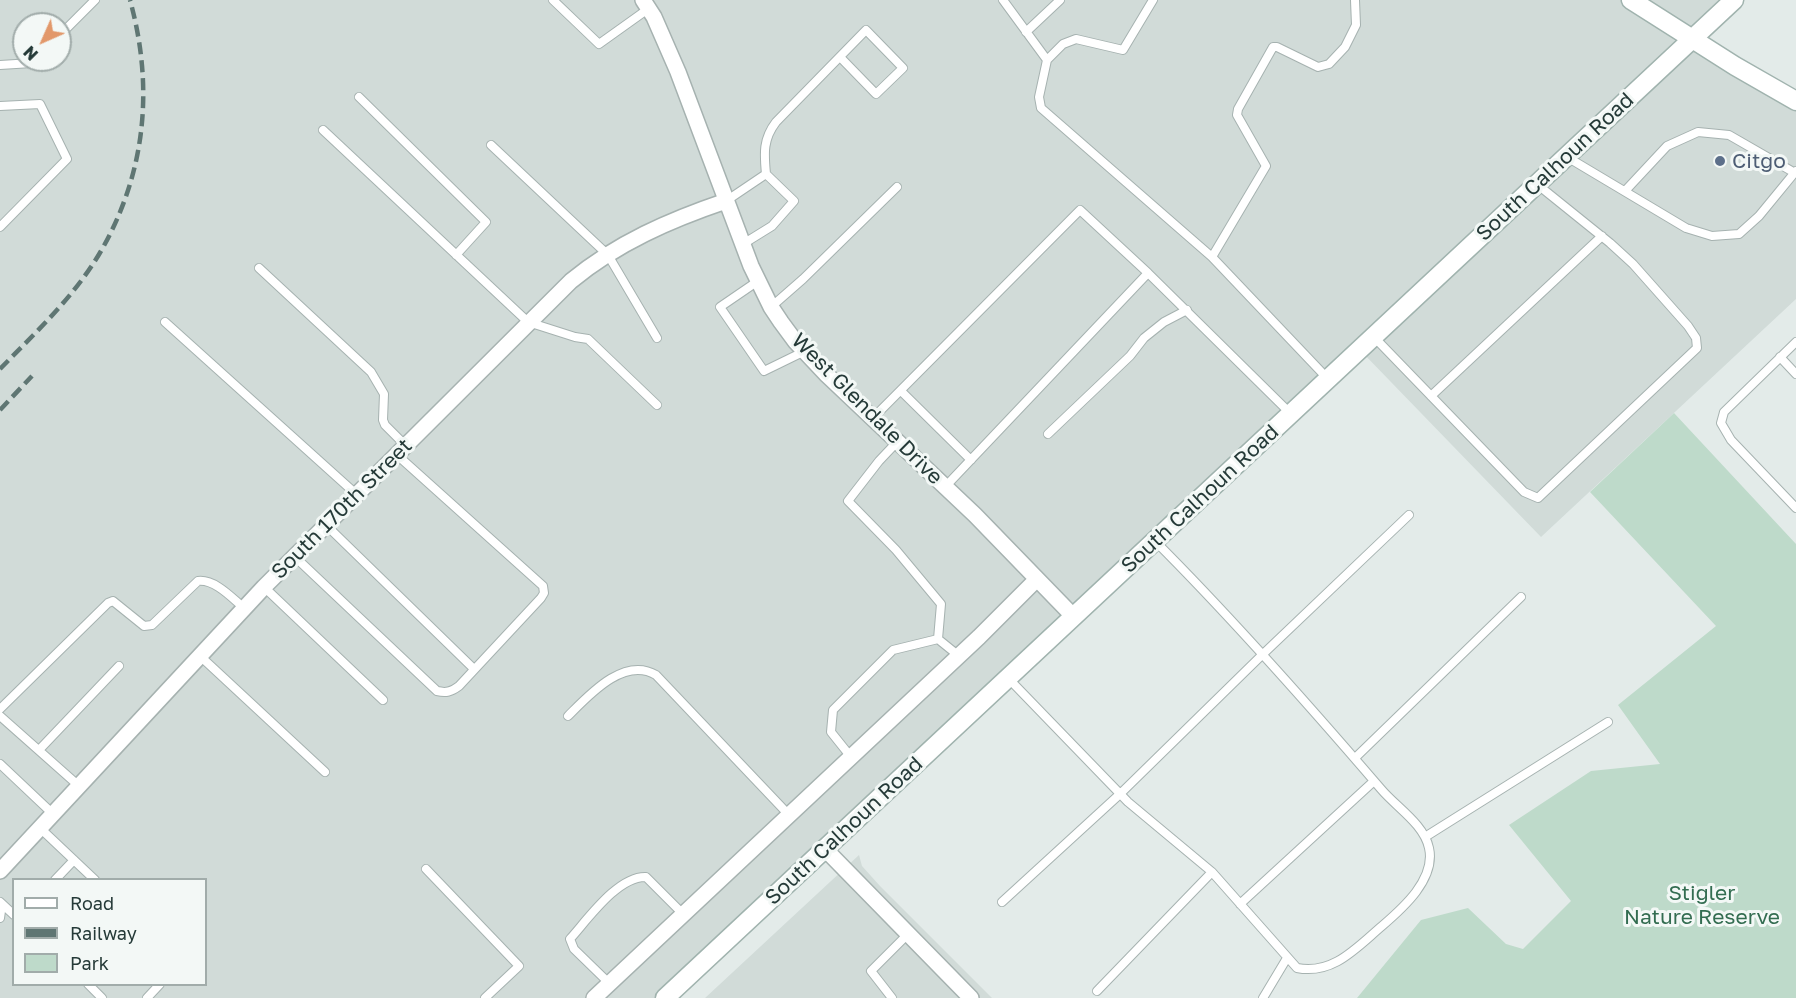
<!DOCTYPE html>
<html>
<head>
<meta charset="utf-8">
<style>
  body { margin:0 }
  #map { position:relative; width:1796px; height:998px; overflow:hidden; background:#e3ebe9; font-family:"Golos Text",sans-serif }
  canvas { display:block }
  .legend { position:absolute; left:12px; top:878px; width:195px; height:108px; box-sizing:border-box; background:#f3f8f6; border:2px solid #a1acaa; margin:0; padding:8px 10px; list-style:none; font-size:18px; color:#253a38 }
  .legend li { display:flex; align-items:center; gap:12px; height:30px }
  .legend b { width:30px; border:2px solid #a1acaa }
  .north { position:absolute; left:12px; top:12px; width:60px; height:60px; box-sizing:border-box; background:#f3f8f6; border:2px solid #a1acaa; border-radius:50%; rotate:225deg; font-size:16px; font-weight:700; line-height:24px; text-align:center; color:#253a38 }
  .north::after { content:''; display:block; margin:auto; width:21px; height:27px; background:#e2986a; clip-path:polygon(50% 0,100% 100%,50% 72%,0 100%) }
</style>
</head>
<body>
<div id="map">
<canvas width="1796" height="998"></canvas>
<ul class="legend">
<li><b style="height:8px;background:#fff"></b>Road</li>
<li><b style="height:8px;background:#5f7673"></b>Railway</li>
<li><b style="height:16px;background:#bedaca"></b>Park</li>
</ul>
<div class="north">N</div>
</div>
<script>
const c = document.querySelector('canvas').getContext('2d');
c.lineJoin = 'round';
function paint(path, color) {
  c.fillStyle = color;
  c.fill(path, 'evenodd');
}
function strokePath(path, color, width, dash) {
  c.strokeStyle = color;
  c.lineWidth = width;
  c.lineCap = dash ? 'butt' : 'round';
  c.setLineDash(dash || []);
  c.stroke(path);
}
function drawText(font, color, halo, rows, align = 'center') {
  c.font = font + ' "Golos Text",sans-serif';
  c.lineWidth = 6;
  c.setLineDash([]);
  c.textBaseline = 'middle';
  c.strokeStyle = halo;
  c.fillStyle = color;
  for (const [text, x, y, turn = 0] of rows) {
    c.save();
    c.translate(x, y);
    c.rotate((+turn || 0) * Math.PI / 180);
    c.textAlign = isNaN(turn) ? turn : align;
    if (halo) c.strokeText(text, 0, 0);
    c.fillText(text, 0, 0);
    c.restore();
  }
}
const built = new Path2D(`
  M0 0H1734L1693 38 1796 101V299L1541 537 1360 350 665 998H0ZM24 24H60V60H24ZM14 880H206V984H14Z
  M859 855 862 866 880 886 992 998H705Z`);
const green = new Path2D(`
  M1674 413 1796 544V998H1357L1421 920 1468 908 1506 944 1523 949 1571 901 1509 825 1591 771 1660 764 1618 705 1716 626 1590 492Z`);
const lane = new Path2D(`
  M553 0 599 44 648 9
  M1003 0 1047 60
  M1153 0 1123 50 1076 39 1063 44 1047 60 1039 97 1041 108 1212 257 1327 378
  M1026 32 1060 0
  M60 35 95 0
  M0 65 32 63 35 60
  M359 97 486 222 456 255
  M0 106 40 104 67 159 0 227
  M323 130 528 322 575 337 588 339 657 405
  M491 145 608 255 657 338
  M1567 157 1686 228 1712 236 1739 234 1759 216 1796 171
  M766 174C764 153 763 139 776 122L866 30 903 68 876 94 840 57
  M1625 191 1667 146 1698 132 1729 135 1795 173
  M726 201 766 174 794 201 772 226 743 244
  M1212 257 1266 166 1237 115 1238 109 1273 47H1277L1318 67 1329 64 1345 47 1356 25 1355 0
  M259 268 371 372 384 394 383 420 385 425 405 445
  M1148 273 1290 413
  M758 281 720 307 764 371 805 351
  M771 307 803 279 897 187
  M165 322 356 494
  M1374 337 1524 492 1538 498 1697 348 1696 338 1688 326 1633 264 1610 243 1538 185
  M1796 342 1724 412 1721 423 1731 440 1796 508
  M1780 357 1796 374
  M901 391 971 460
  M1431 396 1602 236
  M873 418 1080 210 1148 273 945 487
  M1048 434 1130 356 1144 338 1164 322 1187 310
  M897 442 879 461 848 501 896 550 941 604 938 639
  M326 525 474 669
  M294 556 437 691C446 693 451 692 459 686L541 598 544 593 543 586 396 454
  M264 587 383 700
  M199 655 325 772
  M1008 678 1128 802 1212 872 1297 968C1333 975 1356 948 1382 926 1403 908 1436 879 1429 848 1424 824 1396 807 1381 789 1308 704 1234 620 1155 541
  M0 709 108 603 113 601 144 626 152 625 198 581C215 579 232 598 244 608
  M0 716 79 786
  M568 716C589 695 624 656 656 675L789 815
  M39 750 119 666
  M851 757 831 732 833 710 893 650 938 639 959 656
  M1355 758 1521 597
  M0 764 53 814
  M40 828 95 880
  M1425 837 1608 722
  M426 869 519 966 485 998
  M55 880 74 860
  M0 902 14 915
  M1002 902 1120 794 1262 655 1409 515
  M1240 904 1374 781
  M0 918 2 904
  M88 984 102 998
  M610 984 574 949 570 939C588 919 618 876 646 877L684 915
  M1097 991 1212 872
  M147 998 160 984
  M892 998 871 971 908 934
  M1263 998 1287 958`);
const street = new Path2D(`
  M643 0 654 17 678 72 751 266 771 307 781 322 795 341 827 375 975 515 1074 617
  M825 849 971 998
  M0 871 264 587 571 281C617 243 670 220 726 201
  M594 998 979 637 1036 580`);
const secondary = new Path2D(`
  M1631 0 1735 66 1796 101
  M665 998 1734 0`);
const rail = new Path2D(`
  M0 369C36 332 75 296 101 251 146 172 154 87 130 0
  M0 410 32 376`);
const markers = [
  [1720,161,6,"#5c6f8a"]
];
const serviceNames = [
  ["Citgo",1732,161]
];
const streetNames = [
  ["South Calhoun Road",1555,167,-43],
  ["West Glendale Drive",867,409,45],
  ["South Calhoun Road",1200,499,-43],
  ["South 170th Street",342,509,-45],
  ["South Calhoun Road",844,831,-43]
];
const parkNames = [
  ["Stigler",1702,893],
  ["Nature Reserve",1702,917]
];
paint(built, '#d1dbd8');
paint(green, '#bedaca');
strokePath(lane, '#a6b2b0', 10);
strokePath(street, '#a6b2b0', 18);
strokePath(secondary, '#a0b3ae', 21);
strokePath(lane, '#fff', 8);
strokePath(street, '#fff', 15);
strokePath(secondary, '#fff', 18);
strokePath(rail, '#5f7673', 4.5, [12, 6]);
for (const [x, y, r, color] of markers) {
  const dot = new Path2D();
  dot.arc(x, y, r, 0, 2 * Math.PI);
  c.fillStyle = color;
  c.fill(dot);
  strokePath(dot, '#f3f8f6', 2);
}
drawText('21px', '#4e5e75', '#f3f8f6', serviceNames, 'left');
drawText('21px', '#253a38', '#f3f8f6', streetNames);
drawText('21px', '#336d51', '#f3f8f6', parkNames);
</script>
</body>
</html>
